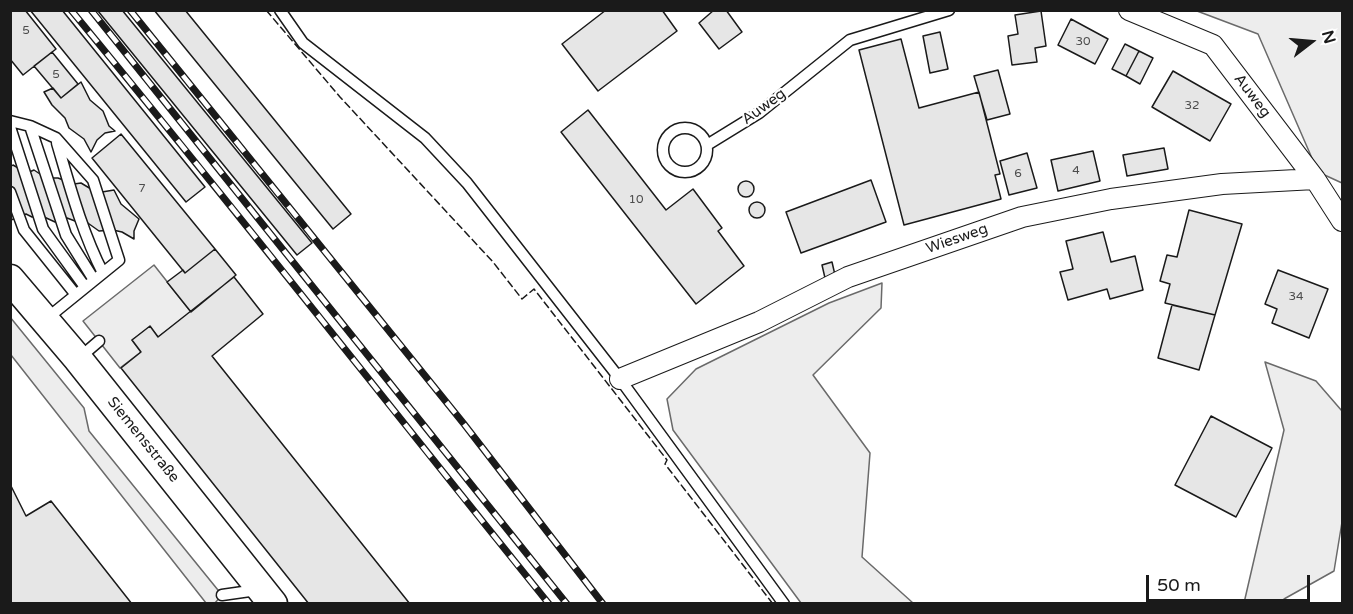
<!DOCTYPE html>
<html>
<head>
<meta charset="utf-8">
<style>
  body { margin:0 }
  #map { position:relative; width:1353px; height:614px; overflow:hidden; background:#fff; font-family:"Varela Round",sans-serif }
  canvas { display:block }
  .frame { position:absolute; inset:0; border:12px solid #1a1a1a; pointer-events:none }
  .north { position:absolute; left:1281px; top:12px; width:60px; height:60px; -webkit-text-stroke:4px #fff; paint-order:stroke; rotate:74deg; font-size:16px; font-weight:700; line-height:24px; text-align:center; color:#1a1a1a }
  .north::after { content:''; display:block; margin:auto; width:21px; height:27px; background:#1a1a1a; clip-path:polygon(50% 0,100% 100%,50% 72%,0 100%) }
  .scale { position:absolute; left:1146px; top:575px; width:164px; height:27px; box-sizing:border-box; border:3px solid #1a1a1a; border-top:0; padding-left:8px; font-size:18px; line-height:21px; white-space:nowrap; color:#1a1a1a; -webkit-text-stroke:4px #fff; paint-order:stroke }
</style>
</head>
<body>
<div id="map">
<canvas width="1353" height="614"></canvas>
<div class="frame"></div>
<div class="north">N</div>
<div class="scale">50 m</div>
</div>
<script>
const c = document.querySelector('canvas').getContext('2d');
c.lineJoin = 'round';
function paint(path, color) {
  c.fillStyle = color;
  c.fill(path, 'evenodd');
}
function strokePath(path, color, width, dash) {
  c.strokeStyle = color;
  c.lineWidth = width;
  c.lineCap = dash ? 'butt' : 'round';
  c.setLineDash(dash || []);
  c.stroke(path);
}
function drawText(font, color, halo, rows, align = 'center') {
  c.font = font + ' "Varela Round",sans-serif';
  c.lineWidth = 4.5;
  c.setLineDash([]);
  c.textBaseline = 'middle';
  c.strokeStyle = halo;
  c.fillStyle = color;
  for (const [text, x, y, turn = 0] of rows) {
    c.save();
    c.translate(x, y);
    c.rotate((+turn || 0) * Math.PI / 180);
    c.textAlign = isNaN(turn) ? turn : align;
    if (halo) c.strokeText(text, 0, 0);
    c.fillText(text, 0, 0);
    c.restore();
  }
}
const built = new Path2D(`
  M1197 11H1342V183L1318 172 1258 34Z
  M154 265 191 312 158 337 150 327 132 340 141 352 120 368 83 321Z
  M882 283 881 308 813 375 870 453 862 557 913 603H801L673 430 667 399 696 369 829 303Z
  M10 317 84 408 89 431 222 595 215 603H206L11 355Z
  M1265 362 1316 381 1342 411V522L1334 571 1284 599 1282 603H1244L1284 430Z`);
const building = new Path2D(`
  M13 10H25L56 49 23 75 10 59V13Z
  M30 10H62L205 187 186 202Z
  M122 10 312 243 297 255 98 11Z
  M154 10H185L351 214 333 229Z
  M606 10H662L677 31 598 91 562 44Z
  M714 10H726L742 32 719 49 699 23Z
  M1041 11 1046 46 1035 48 1037 62 1012 65 1008 36 1018 34 1015 15Z
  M1071 19 1108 39 1095 64 1058 45Z
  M940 32 948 69 930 73 923 36Z
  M901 39 919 108 979 92 1000 174 995 175 1001 199 904 225 859 50Z
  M1125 44 1139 51 1126 76 1112 69Z
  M1139 51 1153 58 1140 84 1126 76Z
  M52 52 78 84 61 98 34 66Z
  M998 70 1010 114 987 120 974 76Z
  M1173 71 1231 104 1210 141 1152 107Z
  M81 82 90 100 103 111 109 126 115 131 105 133 97 140 91 152 84 139 69 128 65 118 52 105 44 92 53 88 61 98Z
  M588 110 666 210 693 189 722 228 718 231 744 266 696 304 561 132Z
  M121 134 215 249 185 273 92 158Z
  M1164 148 1168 169 1127 176 1123 155Z
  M1093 151 1100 181 1058 191 1051 160Z
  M1027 153 1037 188 1009 195 1000 161Z
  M13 165 27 173 34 170 46 178H58L74 184 81 183 91 189 102 192 114 190 121 204 139 219 134 231V239L122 232 113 230 99 231 85 221H75L67 218 55 222 42 216 32 217 26 214 11 220 10 167Z
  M871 180 886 222 801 253 786 212Z
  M738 189a8 8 0 1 1 16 0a8 8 0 1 1-16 0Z
  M749 210a8 8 0 1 1 16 0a8 8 0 1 1-16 0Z
  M1189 210 1242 224 1215 315 1165 303 1170 284 1160 281 1167 255 1177 257Z
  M1103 232 1111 262 1135 256 1143 290 1110 299 1107 289 1068 300 1060 272 1073 269 1066 241Z
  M215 249 236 275 191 312 167 282 183 270 185 273Z
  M832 262 835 275 825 278 822 265Z
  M1278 270 1328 289 1309 338 1272 323 1277 309 1265 304Z
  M234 277 263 314 212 356 410 604H309L121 368 141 352 132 340 150 326 158 337Z
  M1172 305 1215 315 1199 370 1158 358Z
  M1211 416 1272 448 1236 517 1175 485Z
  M10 484 26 516 51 501 132 604H10Z`);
const lane = new Path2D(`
  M280 10 303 43 425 138 467 183 620 379 784 604
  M10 121 30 126 56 138 93 180 119 260 45 320
  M30 126 66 235 94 280
  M10 127 43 229 85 287
  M663 150a22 22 0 1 1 44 0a22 22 0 1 1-44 0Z
  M57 143C70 187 82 232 103 273
  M707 145 759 113 850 40 949 10
  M10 192 24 230 76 295
  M78 359 99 341
  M222 595 257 590`);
const street = new Path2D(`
  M1129 10 1213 45 1315 179 1342 221
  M620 379 759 322 848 277 1022 217 1111 199 1222 184 1315 179`);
const secondary = new Path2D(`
  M10 279 78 359 273 604`);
const rail = new Path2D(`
  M71 10C233 206 389 406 549 604
  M91 10 567 604
  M130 10 464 424 603 604`);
const fence = new Path2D(`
  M266 10 340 97 493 262 522 299 534 289 667 460 665 464 773 604`);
const numberNames = [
  ["5",26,31],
  ["30",1083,42],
  ["5",56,75],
  ["32",1192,106],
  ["4",1076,171],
  ["6",1018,174],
  ["7",142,189],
  ["10",636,200],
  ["34",1296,297]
];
const streetNames = [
  ["Auweg",1252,96,53],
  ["Auweg",764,107,-36],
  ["Wiesweg",957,239,-19],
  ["Siemensstraße",143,440,51]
];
paint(built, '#ededed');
strokePath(built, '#6a6a6a', 1.5);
paint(building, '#e6e6e6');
strokePath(building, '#1a1a1a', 1.5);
strokePath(lane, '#1a1a1a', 13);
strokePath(street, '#1a1a1a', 22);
strokePath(secondary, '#1a1a1a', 31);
strokePath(lane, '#fff', 10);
strokePath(street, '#fff', 20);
strokePath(secondary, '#fff', 28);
strokePath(rail, '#1a1a1a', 7);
strokePath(rail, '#fff', 4.5, [14]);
strokePath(fence, '#1a1a1a', 1.5, [8, 3]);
drawText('12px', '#4d4d4d', null, numberNames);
drawText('15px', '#1a1a1a', '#fff', streetNames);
</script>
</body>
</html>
